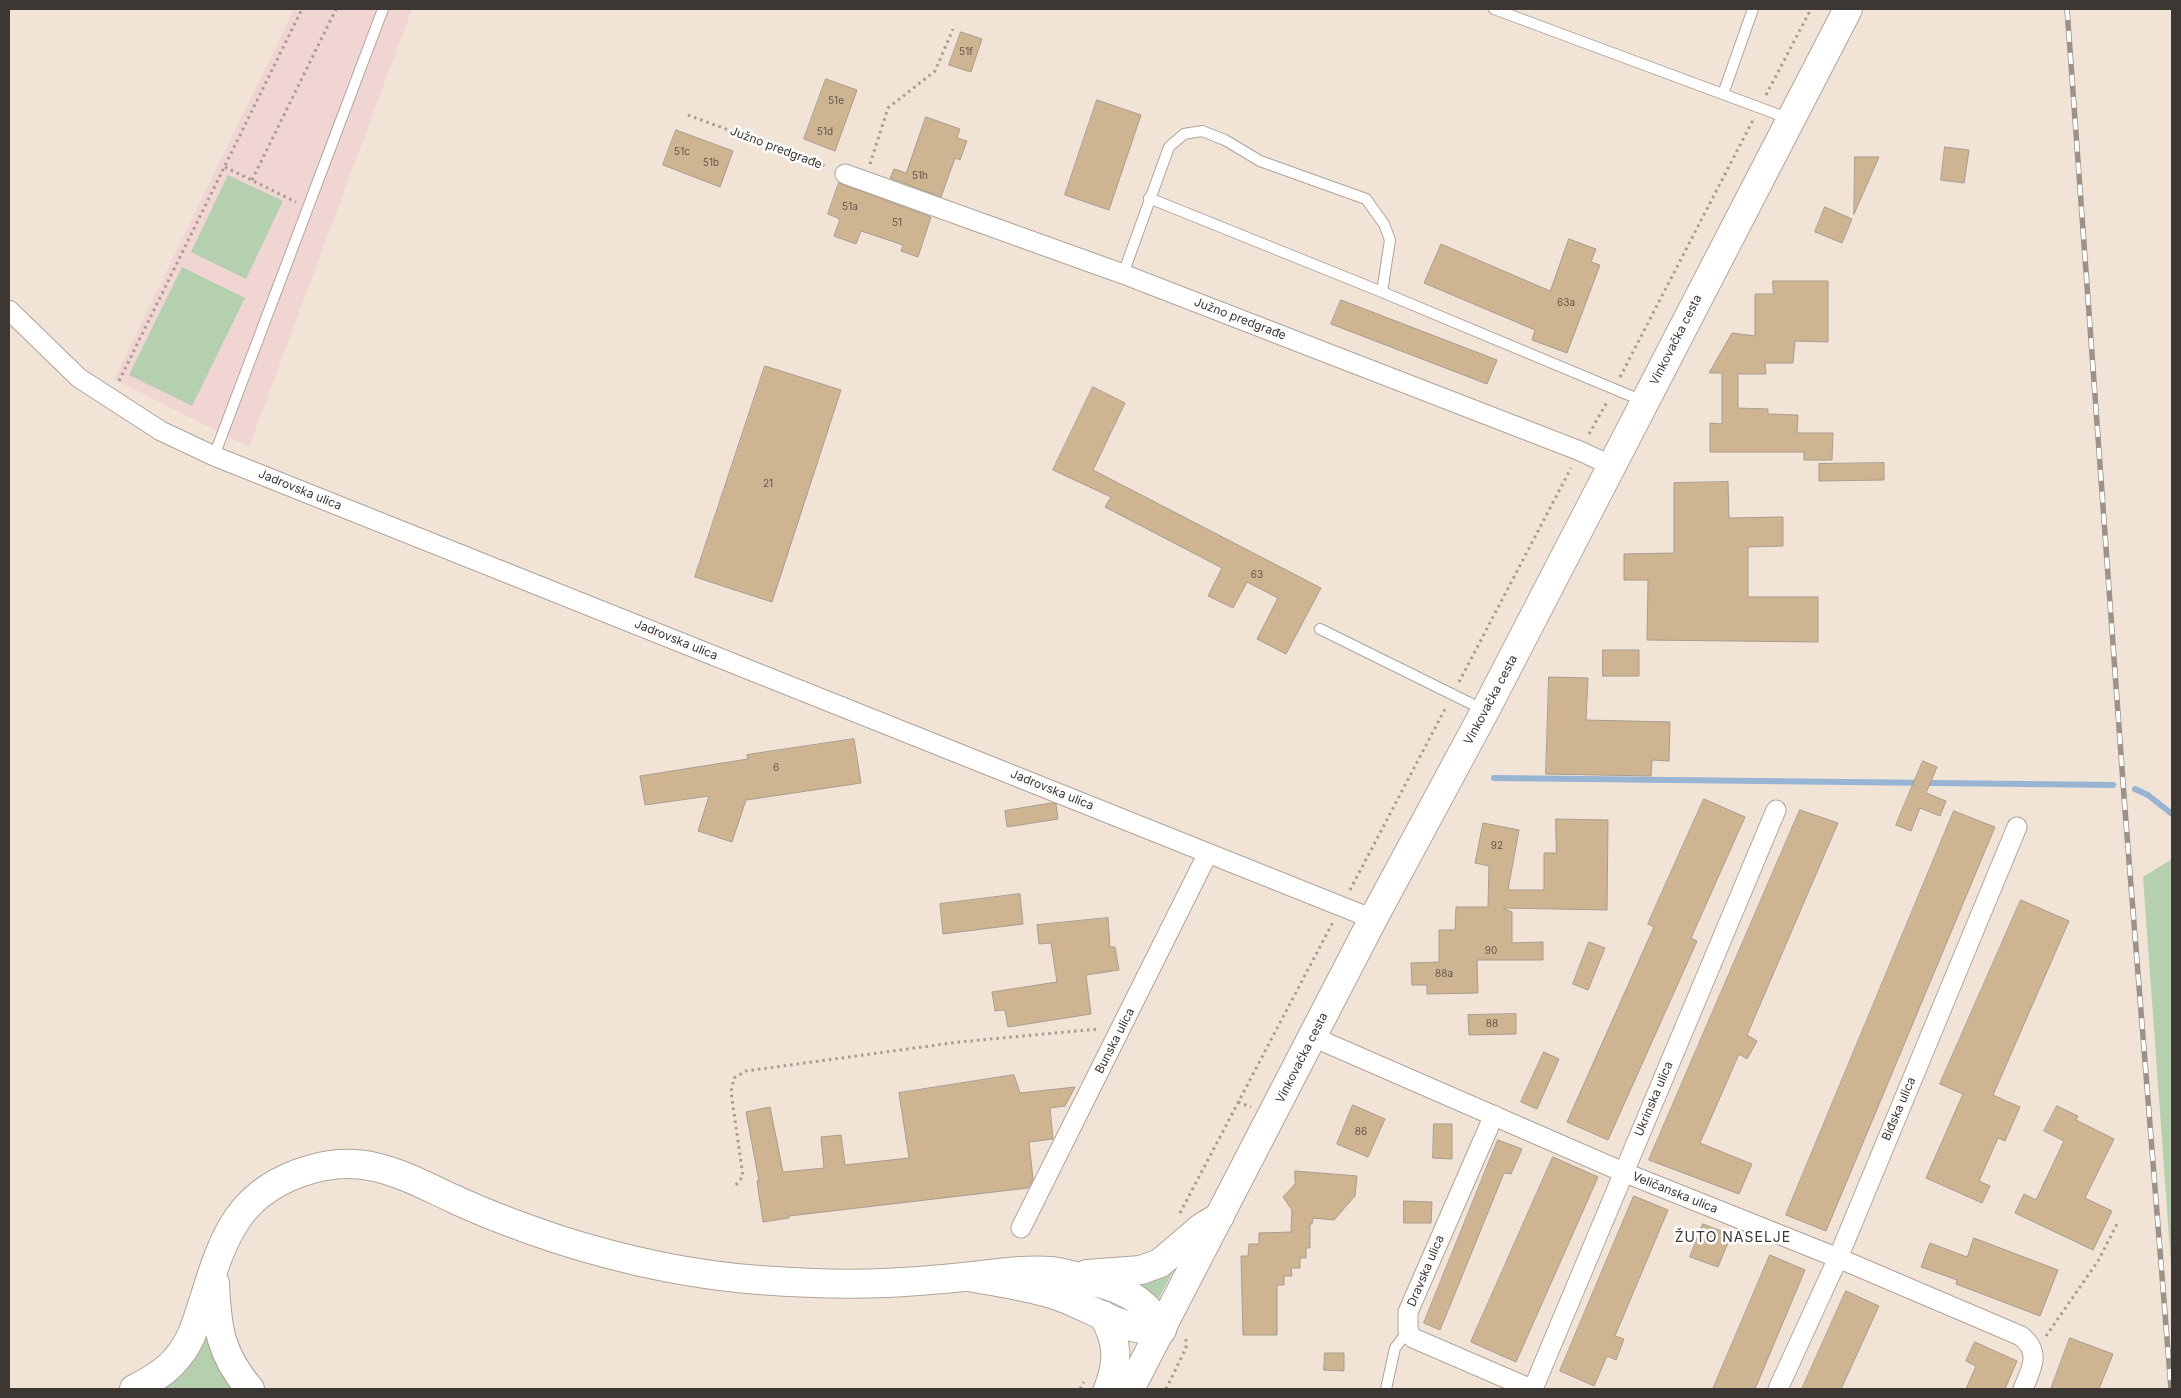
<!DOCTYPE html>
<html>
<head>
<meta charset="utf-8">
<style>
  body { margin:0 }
  #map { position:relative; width:2181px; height:1398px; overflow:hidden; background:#f1e4d7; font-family:Inter,sans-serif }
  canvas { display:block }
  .frame { position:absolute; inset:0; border:10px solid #3c3732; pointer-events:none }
</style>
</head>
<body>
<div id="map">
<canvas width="2181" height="1398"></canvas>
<div class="frame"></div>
</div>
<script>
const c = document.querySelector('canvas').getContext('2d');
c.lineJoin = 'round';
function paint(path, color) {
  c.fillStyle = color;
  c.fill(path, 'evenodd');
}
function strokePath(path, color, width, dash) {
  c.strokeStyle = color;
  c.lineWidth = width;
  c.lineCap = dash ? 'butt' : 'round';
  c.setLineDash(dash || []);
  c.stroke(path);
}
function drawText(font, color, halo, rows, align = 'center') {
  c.font = font + ' Inter,sans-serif';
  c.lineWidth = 5;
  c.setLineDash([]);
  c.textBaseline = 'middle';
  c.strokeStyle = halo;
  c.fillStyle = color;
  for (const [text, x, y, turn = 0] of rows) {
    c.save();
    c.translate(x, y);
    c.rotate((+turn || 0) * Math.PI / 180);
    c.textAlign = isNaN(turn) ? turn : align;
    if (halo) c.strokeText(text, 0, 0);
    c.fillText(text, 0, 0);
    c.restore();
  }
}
const education = new Path2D(`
  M294 9H412L249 447 114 379Z`);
const green = new Path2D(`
  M228 175 283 201 246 279 191 252Z
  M182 267 245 298 192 406 129 375Z
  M2172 859V1278L2143 877Z
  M1167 1268 1173 1271 1159 1298 1126 1285Z
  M203 1321 238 1389H154Z`);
const stream = new Path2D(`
  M1494 778 2113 785
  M2135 789 2148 795 2172 814`);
const building = new Path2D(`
  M961 32 982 39 971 72 949 65Z
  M826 79 857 90 835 151 804 139Z
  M1097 100 1141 115 1109 210 1065 195Z
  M926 117 960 129 957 138 967 141 960 160 955 158 941 197 890 178 894 169 906 173Z
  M676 130 733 151 720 187 663 165Z
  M1945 147 1969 150 1964 183 1941 180Z
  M1855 157H1879L1854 214Z
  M839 183 931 217 918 257 901 251 903 245 861 231 856 244 834 236 840 219 828 214Z
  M1825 207 1852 219 1842 243 1815 232Z
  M1569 239 1596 249 1591 262 1600 265 1567 353 1532 340 1535 330 1424 283 1441 244 1550 291Z
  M1773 281H1828V342L1795 341 1793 363H1765L1766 374H1738V408L1768 409V414L1798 415 1797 433H1833L1832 460H1804V452H1710V423L1722 424V373H1709L1732 333 1755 336V294H1773Z
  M1341 300 1497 360 1487 384 1331 324Z
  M765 366 841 390 772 602 695 577Z
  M1093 387 1125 403 1093 470 1321 588 1286 654 1257 639 1278 598 1247 582 1233 608 1208 596 1222 568 1105 507 1111 497 1053 470Z
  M1884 463V480L1819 481V464Z
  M1728 482 1729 518 1783 517V546L1748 547V597H1818V642L1647 640 1648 580H1624V554L1674 553V483Z
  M1603 650H1639V676H1603Z
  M1549 677 1588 678 1586 720 1670 722 1669 761 1652 760 1651 776 1546 774Z
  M854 739 861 783 746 800 732 842 698 831 709 796 645 805 640 776 748 759 747 755Z
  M1923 761 1937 767 1926 793 1946 801 1940 816 1920 808 1911 831 1896 825Z
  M1704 799 1745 817 1691 938 1697 941 1608 1140 1567 1122 1654 927 1648 924Z
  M1052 803 1056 804 1058 819 1007 827 1005 811Z
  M1800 810 1838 823 1747 1035 1757 1041 1747 1059 1739 1054 1700 1143 1752 1164 1739 1194 1649 1160Z
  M1954 811 1995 827 1826 1231 1786 1215Z
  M1556 819 1608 820 1607 910 1503 908 1512 912V943L1543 942V960H1477L1478 993 1427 994V985H1412L1411 963 1439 962V930H1455L1456 907H1488L1489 866 1475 863 1483 823 1519 830 1508 890H1544V853H1556Z
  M1020 894 1023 924 943 934 940 904Z
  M2021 900 2069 921 1993 1095 2020 1107 2005 1141 1998 1138 1979 1181 1990 1186 1982 1203 1926 1178 1963 1094 1940 1084Z
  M1108 918 1110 947H1115L1119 970 1086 975 1091 1014 1008 1027 1005 1010 995 1011 992 992 1057 982 1051 943 1039 944 1037 925Z
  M1589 942 1605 948 1588 990 1573 984Z
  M1516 1014V1034L1469 1035 1468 1015Z
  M1544 1052 1559 1059 1537 1109 1521 1102Z
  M1014 1075 1020 1093 1075 1087 1065 1106 1050 1108 1053 1139 1029 1142 1033 1179 1028 1188 789 1216V1218L763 1222 757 1181H759L746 1112 770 1107 783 1172 824 1168 821 1137 841 1135 845 1165 909 1158 899 1093Z
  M1353 1105 1385 1119 1368 1157 1337 1144Z
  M2057 1106 2078 1116 2076 1120 2114 1139 2085 1198 2112 1211 2093 1250 2015 1213 2024 1194 2036 1200 2064 1141 2044 1131Z
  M1434 1124H1452V1159L1433 1158Z
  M1498 1140 1522 1149 1511 1174 1504 1173 1440 1330 1424 1323Z
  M1553 1157 1598 1177 1516 1362 1471 1342Z
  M1295 1171 1357 1176 1355 1196 1334 1220 1313 1218 1312 1224H1310V1248H1306V1258H1300V1268H1291L1292 1276H1284V1285H1277V1335H1243L1241 1256H1248L1249 1244H1259V1233L1291 1232 1292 1210 1283 1197 1295 1184Z
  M1634 1196 1668 1210 1615 1336 1624 1339 1616 1360 1607 1356 1594 1386 1560 1371Z
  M1404 1201 1432 1202 1431 1223H1404Z
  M1703 1224 1731 1235 1718 1267 1690 1257Z
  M1974 1238 2058 1270 2040 1316 1956 1284 1957 1280 1921 1267 1930 1243 1967 1257Z
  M1770 1255 1805 1270 1755 1389H1713Z
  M1846 1291 1879 1306 1841 1389H1802Z
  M2070 1338 2113 1354 2099 1389H2051Z
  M1975 1342 2017 1361 2005 1389H1966L1976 1366 1966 1361Z
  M1325 1353H1344V1371L1324 1370Z`);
const path = new Path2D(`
  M1766 95 1811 9
  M688 115 828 167
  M870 164 888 108 935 71 953 29
  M225 167 296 202
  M252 180 336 9
  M1620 377 1753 120
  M119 381 302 9
  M1589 434 1607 402
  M1459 682 1571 468
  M1350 890 1446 707
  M1238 1102 1251 1107
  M736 1185 743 1176 731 1092 734 1078 746 1071 959 1042 1098 1029
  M1180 1213 1333 922
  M2046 1336 2098 1261 2118 1222
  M1080 1389 1084 1382
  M1166 1389 1186 1348V1337`);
const service = new Path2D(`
  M1494 9 1790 119
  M1723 94 1753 9
  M1149 198 1382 292 1643 401
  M1123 274 1169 147 1184 134 1202 131 1225 140 1260 161 1366 199 1384 224 1390 240 1382 292
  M214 456 383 9
  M1320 629 1484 710
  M1386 1389 1395 1348 1408 1331`);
const minor = new Path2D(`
  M845 174 1123 274 1580 451 1612 466
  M9 310 79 378 161 431 214 456 1373 919
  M1313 1037 1623 1172 1838 1258 2021 1336C2042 1353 2031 1369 2023 1389
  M1494 1115 1408 1312V1331L1413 1338 1531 1389
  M1021 1228 1208 853
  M1533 1389 1776 810
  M1778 1389 1838 1258 2017 827`);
const secondary = new Path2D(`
  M1130 1389 1373 919 1485 711 1848 9`);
const trunk = new Path2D(`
  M1087 1274 1141 1270 1160 1263 1201 1228 1220 1216
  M215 1283C217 1328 220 1354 250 1389
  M1103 1315C1118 1342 1119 1361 1108 1389
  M134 1389C150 1381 166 1372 177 1358 192 1341 197 1320 204 1299 224 1234 240 1189 312 1169 367 1153 406 1177 454 1199 488 1215 524 1228 560 1240 623 1260 692 1275 759 1280 800 1283 842 1285 884 1283 914 1282 944 1279 973 1276 999 1273 1025 1269 1051 1271 1069 1273 1085 1279 1103 1284 1129 1292 1150 1304 1162 1330 1122 1333 1089 1305 1052 1294 1025 1286 996 1282 969 1277`);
const rail = new Path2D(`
  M2067 9 2125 810 2171 1389`);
const numberNames = [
  ["51f",966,52],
  ["51e",836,101],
  ["51d",825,132],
  ["51c",682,152],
  ["51b",711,163],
  ["51h",920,176],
  ["51a",850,207],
  ["51",897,223],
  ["63a",1566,303],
  ["21",768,484],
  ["63",1257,575],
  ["6",776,768],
  ["92",1497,846],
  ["90",1491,951],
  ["88a",1444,974],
  ["88",1492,1024],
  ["86",1361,1132]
];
const streetNames = [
  ["Južno predgrađe",776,148,21],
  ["Južno predgrađe",1240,319,21],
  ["Vinkovačka cesta",1676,340,-63],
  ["Jadrovska ulica",300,490,22],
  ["Jadrovska ulica",676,640,22],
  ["Vinkovačka cesta",1491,700,-62],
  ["Jadrovska ulica",1052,790,22],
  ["Bunska ulica",1115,1041,-63],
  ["Vinkovačka cesta",1302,1058,-63],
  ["Ukrinska ulica",1654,1099,-67],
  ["Biđska ulica",1899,1109,-67],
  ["Veličanska ulica",1675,1193,22],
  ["Dravska ulica",1426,1271,-67]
];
const neighbourhoodNames = [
  ["ŽUTO NASELJE",1733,1238]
];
paint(education, '#f0d5d3');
paint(green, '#b4d0af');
strokePath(stream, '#97b4d3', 6);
paint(building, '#cfb492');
strokePath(building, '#a69c8f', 1);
strokePath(service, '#b0a398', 12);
strokePath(minor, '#b0a398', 21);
strokePath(secondary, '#b0a398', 30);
strokePath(trunk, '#b0a398', 30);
strokePath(path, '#a59c92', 3, [2.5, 4]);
strokePath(service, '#fff', 10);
strokePath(minor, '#fff', 19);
strokePath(secondary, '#fff', 28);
strokePath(trunk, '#fff', 28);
strokePath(rail, '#9b9289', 5.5);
strokePath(rail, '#fff', 4, [11]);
drawText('10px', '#61564a', null, numberNames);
drawText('12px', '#3c3732', '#fff', streetNames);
c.letterSpacing = '1px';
drawText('14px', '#3c3732', '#fff', neighbourhoodNames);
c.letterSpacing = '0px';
</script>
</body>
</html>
